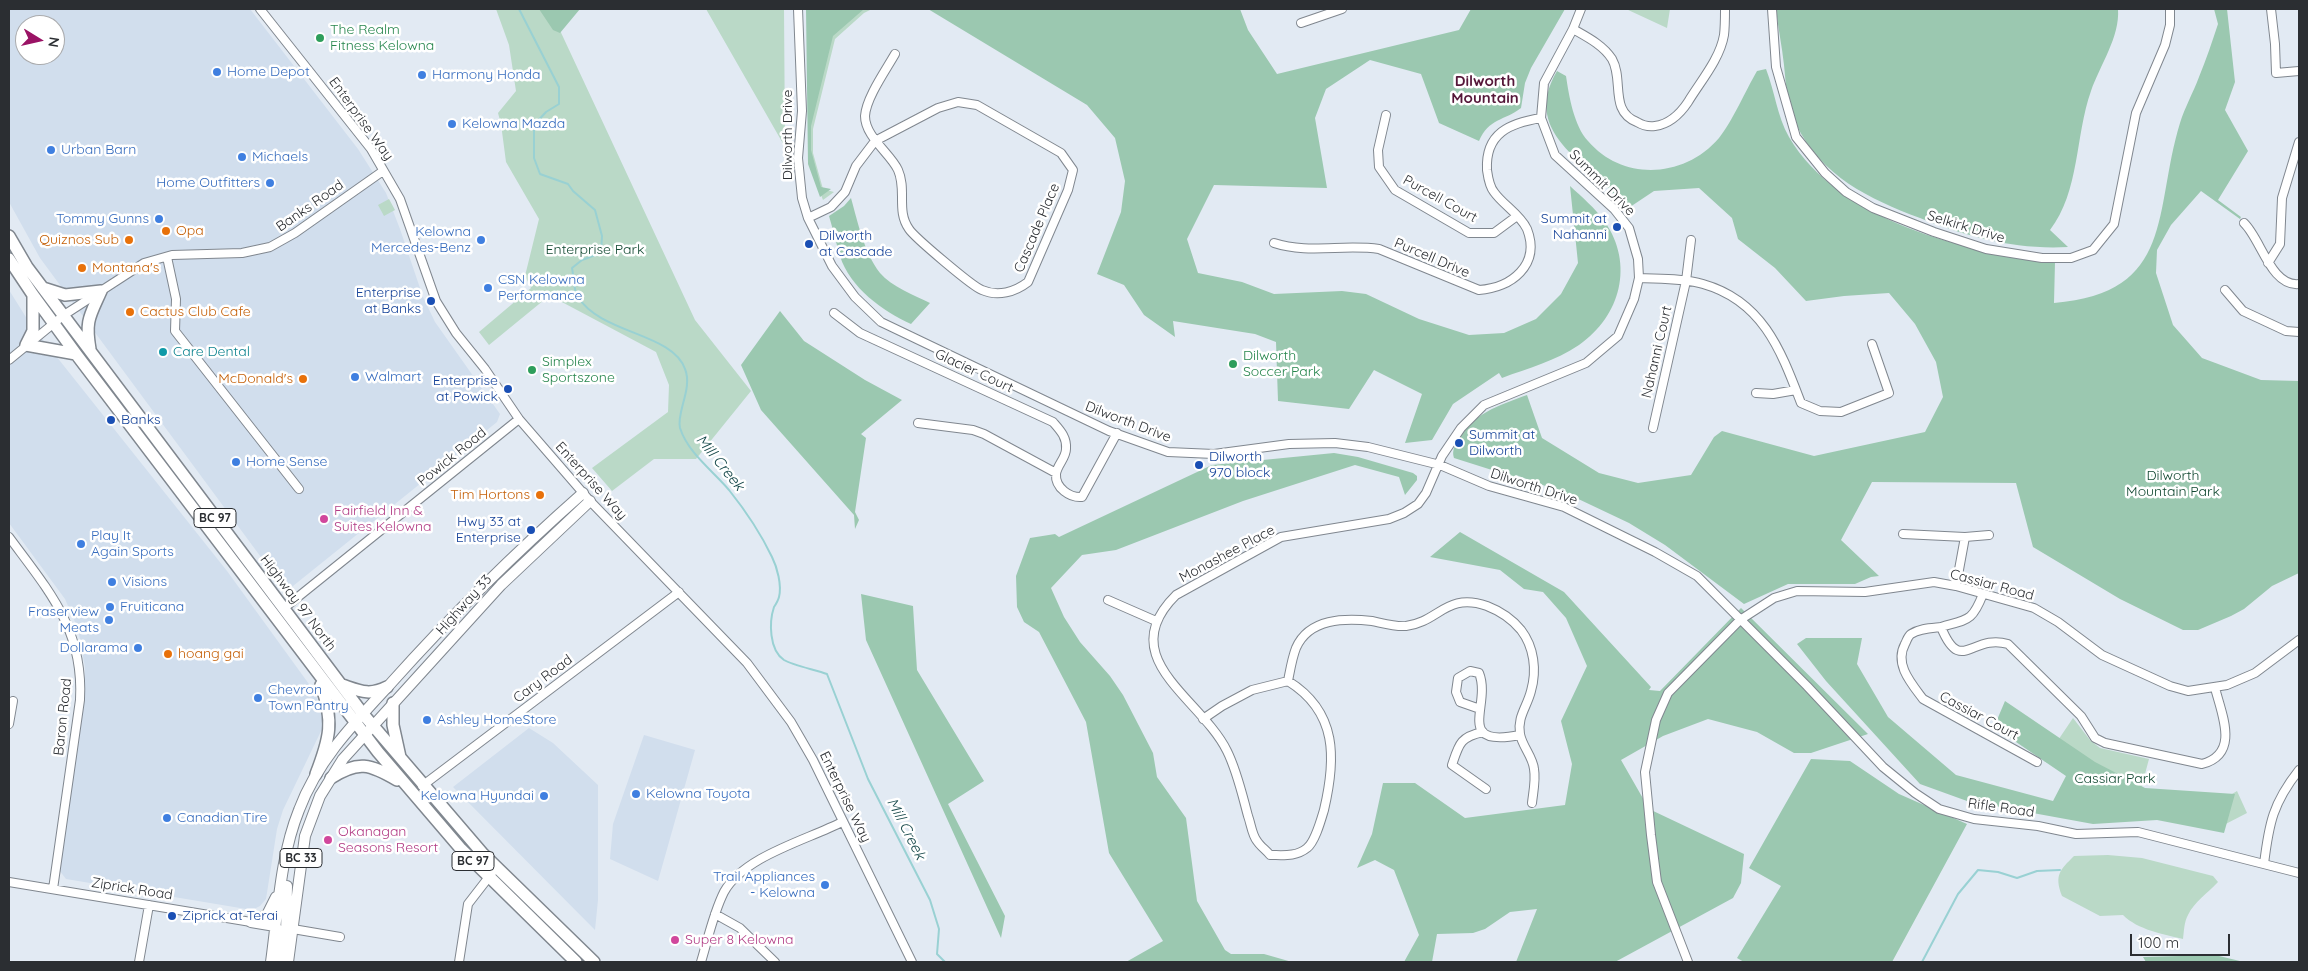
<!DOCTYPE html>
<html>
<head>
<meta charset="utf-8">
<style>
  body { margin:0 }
  #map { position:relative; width:2308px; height:971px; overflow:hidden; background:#e2eaf3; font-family:Quicksand,sans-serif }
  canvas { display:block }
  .frame { position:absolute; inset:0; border:10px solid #2b2e32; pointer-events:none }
  .north { position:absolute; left:15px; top:15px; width:50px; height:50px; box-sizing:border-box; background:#fff; border:1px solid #aaabad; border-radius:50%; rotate:99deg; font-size:14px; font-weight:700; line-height:20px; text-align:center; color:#2b2e32 }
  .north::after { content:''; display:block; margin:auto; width:18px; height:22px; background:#9a1365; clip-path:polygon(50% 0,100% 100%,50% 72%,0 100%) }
  .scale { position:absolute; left:2130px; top:934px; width:100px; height:22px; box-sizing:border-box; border:2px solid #2b2e32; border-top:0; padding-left:6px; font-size:15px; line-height:18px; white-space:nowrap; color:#2b2e32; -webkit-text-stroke:4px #fff; paint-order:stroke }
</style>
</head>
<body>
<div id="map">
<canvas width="2308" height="971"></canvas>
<div class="frame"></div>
<div class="north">N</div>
<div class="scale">100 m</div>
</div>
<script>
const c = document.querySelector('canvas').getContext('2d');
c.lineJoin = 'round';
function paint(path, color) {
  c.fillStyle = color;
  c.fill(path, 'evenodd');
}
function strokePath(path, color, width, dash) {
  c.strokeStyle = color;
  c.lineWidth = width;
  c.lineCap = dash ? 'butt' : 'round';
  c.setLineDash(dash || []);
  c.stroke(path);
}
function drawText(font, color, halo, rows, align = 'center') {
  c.font = font + ' Quicksand,sans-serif';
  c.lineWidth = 5;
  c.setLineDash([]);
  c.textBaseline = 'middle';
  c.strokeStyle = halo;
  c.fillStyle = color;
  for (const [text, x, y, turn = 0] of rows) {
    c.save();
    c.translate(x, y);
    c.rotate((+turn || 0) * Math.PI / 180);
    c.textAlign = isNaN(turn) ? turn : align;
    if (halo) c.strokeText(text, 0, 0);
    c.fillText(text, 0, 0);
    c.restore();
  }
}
const built = new Path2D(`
  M9 9H250L358 149 386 193 400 229 423 297 435 322 500 414 497 422 293 586 283 587 40 258 9 202ZM25 25H55V55H25Z
  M9 290 29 322 227 571 314 691 322 711V729L283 810 277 829 266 899 260 906 252 910 66 879 59 870 85 698V667L78 629 65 599 9 523Z
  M529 728 553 743 598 785V900L595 930 453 787Z
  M644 735 695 750 658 881 610 859 613 824Z`);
const green = new Path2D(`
  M496 9H550L695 320 751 391 696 459H654L612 491 592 468 668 412 669 385 656 352 560 301 544 300 489 345 479 332 531 288 525 276 539 219 506 162 501 124 498 113 516 91 509 45Z
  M706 9H784L785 147Z
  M808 9H872L864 13 835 39 813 129V153L823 189 834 192 823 200 810 167Z
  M1626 9H1670L1667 28Z
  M389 199 395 210 384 216 378 205Z
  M2073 718 2090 740 2100 748 2149 759 2139 796 2207 809 2237 791 2247 813 2216 829 2089 785 2044 761Z
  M2108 855 2142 858 2213 876 2218 882C2208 893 2194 902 2188 915 2184 922 2184 932 2183 939 2163 934 2138 930 2123 915L2100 916 2062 896C2054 875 2060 870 2074 856Z`);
const forest = new Path2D(`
  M539 9H580L560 33 553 30Z
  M806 9H864L833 36 811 126V150L821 187 831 189 820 197 808 164Z
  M928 9H1240L1248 30 1277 74 1459 30 1471 9H1565L1531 68 1525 83 1521 108C1504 121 1489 118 1479 141L1439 123 1421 74 1370 60 1326 89 1315 118 1327 188 1214 185 1187 239 1198 273 1242 282 1274 294 1342 291 1366 294 1419 319 1469 335 1504 333 1536 319 1561 294 1578 263 1570 186C1582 197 1595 208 1605 222 1634 264 1621 316 1579 345 1556 361 1528 368 1502 378L1499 373 1453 404 1432 440 1405 443 1422 394 1374 370 1349 409 1278 401 1276 342 1255 334 1173 321 1175 337 1144 315 1124 285 1097 274 1121 212 1125 181 1115 138 1087 105Z
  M1776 9H2118C2120 37 2100 65 2091 91 2075 136 2080 191 2050 230L2068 247C2016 250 1968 237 1920 218 1869 199 1821 176 1796 124 1787 106 1786 85 1784 65 1782 46 1778 28 1776 9Z
  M2214 9H2227L2235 82 2225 110 2248 151 2218 200 2241 217 2240 219 2201 191 2171 225 2157 250 2156 273 2173 325 2202 358 2261 380 2299 381V573L2272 586 2244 609 2231 616 2198 630H2183L2120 599 2033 547 2016 483 1872 482 1841 540 1879 576 1871 577 1855 584H1788L1744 604 1665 545 1629 523 1572 496 1516 475 1514 477 1454 458C1452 452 1454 448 1456 443 1470 414 1500 405 1527 395L1542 438 1599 473 1638 483 1691 475 1714 437 1722 431 1814 456 1925 432 1943 397 1936 362 1915 324 1889 293 1844 296 1806 301 1775 268 1738 239 1732 218 1699 188 1654 191 1627 209C1596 165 1518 137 1557 71L1566 76C1569 96 1574 126 1588 141 1623 182 1685 178 1719 138 1732 122 1746 90 1757 71L1766 69C1775 92 1777 116 1789 137 1838 221 1965 252 2055 262L2054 303C2176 293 2153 211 2180 123 2185 107 2193 93 2199 77 2206 60 2212 42 2218 24Z
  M851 198C858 223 864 252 880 273 892 287 914 295 930 303L911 324C883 311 850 288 840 256 836 243 833 229 829 216L844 206Z
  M780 311 804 341 865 380 902 400 861 434 866 438 855 512 859 520 855 529 854 515 761 410 741 365Z
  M1334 453 1358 457 1413 473 1417 476V480L1405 495 1399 477 1355 465 1243 501 1116 550 1082 555 1051 588 1064 617 1080 642 1110 676 1123 695 1153 753 1157 777 1186 818 1197 901 1225 950 1231 954H1264L1292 962H1126L1163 941 1109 853 1086 722 1039 632 1024 622 1017 607 1016 576 1030 538 1055 534 1059 537 1212 465Z
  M1460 532 1564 592 1651 687 1649 690 1660 691 1741 608 1868 734 1811 753H1794L1757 732 1708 719 1663 736 1621 760 1649 809 1744 854 1741 883 1733 898 1615 962H1516L1537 909 1510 912 1485 929 1473 933 1437 934 1432 962H1404L1419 935 1394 870 1375 860 1357 868 1372 834 1383 783H1415L1465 818 1565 805 1572 764 1561 721 1587 666 1566 618 1543 592 1524 589 1500 570 1430 557Z
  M861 594 913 606 917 670 984 781 948 804 1005 916 1001 938 866 640Z
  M1806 638H1862L1857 664 1888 717 1956 775 2053 801 2066 776 1994 727 2005 701 2095 762 2145 788 2235 794 2224 833 2157 820 2093 824 1967 801 1920 784 1826 681 1797 644Z
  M1811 759 1850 761 1899 794 1967 824 1892 962H1744L1737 958 1781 886 1749 868Z
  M2215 955 2244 962H2146L2143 957Z`);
const stream = new Path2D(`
  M519 9 559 87V104L546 112 534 125V158L540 174 568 184 573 191 595 210 602 236 601 253 582 260 572 268C574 277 573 290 578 297 601 334 673 333 685 369 693 388 676 413 680 428 688 453 713 471 729 490 745 510 761 534 772 557 777 567 782 585 779 597 778 601 776 604 774 607 769 622 769 650 784 660 792 665 816 670 827 674L868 779 930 900 939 929 937 954 945 962
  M1922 962 1958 894 1978 870 1998 872 2017 878 2037 871 2060 870`);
const minor = new Path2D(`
  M260 9 371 149 400 199 436 301 456 333 485 369 519 419 590 501 747 663 791 722 813 760 912 962
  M798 9 802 111 798 158 802 198 808 218 832 266 855 297 881 322 1109 431 1168 452 1214 454 1289 444 1335 443 1368 447 1440 465 1489 486 1564 507 1655 552 1697 576 1807 686 1883 767 1915 793 1939 809 1974 819 2038 826 2076 834 2138 832 2299 873
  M1772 9 1776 67 1796 137 1825 173 1846 192 1873 208 1934 232 1986 249 2042 258H2071L2093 250 2114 224 2136 113 2165 45 2170 25V9
  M2271 9 2275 44 2276 73 2299 71
  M1301 23 1342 9
  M1573 29C1587 37 1603 45 1612 59 1624 80 1609 111 1637 122 1642 125 1649 127 1655 126 1670 124 1680 114 1688 102 1700 82 1720 59 1724 35 1725 27 1725 18 1725 9
  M1386 115 1378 150 1379 167 1395 190 1469 233H1494L1517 216
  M808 218 831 207 845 192 856 166 875 141 938 108 958 102 977 105 1061 153 1073 170 1068 190 1028 282C1015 292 998 297 982 290 973 287 914 237 909 229 896 211 907 190 898 170 891 154 865 137 865 116 866 98 886 70 895 54
  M2244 223C2261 239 2271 287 2299 284
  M1274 243C1307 254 1344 244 1379 249L1479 290C1511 288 1541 265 1527 229 1520 214 1503 205 1494 192 1489 186 1488 177 1487 170 1485 133 1510 123 1541 118
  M167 257 176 299 175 331 299 489
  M2268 263 2280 244 2282 198 2299 142
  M1639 278C1660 279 1683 278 1703 284 1763 301 1781 351 1801 403L1820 411 1841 412 1889 393 1872 344
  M2225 290 2243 311 2286 331 2299 332
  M834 313 860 333 1053 422C1060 430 1067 437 1066 449 1066 458 1057 465 1056 474 1055 488 1070 498 1082 497L1117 433
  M9 360 64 315 144 263 172 255 242 253 270 247 295 233 383 171
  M1756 393 1773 394 1796 390
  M918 423 973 430 984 434 1056 473
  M1653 428 1686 281 1691 240
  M1903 534 1965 537 1956 586
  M9 537C48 590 84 629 80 700L53 889
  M1965 537 1989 535
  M1983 594C1972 622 1968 619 1941 627 1961 676 1972 633 2008 644L2081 716 2095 738 2105 743 2202 764C2240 754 2222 715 2215 688
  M1108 600 1156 621
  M283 609 519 419
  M1941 627C1931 628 1920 628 1911 634 1908 636 1907 640 1905 644 1894 664 1911 683 1923 699L2037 762
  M1288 681C1290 671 1292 658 1296 648 1309 618 1345 618 1372 621 1382 623 1395 627 1406 626 1439 622 1446 592 1487 606 1500 611 1512 619 1521 630 1534 647 1537 670 1531 691 1527 707 1517 717 1520 734 1522 746 1533 757 1534 769 1536 780 1533 793 1532 803
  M1480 709 1460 702 1456 692 1458 678 1470 671 1479 673C1492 705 1453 748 1520 735
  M1203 719 1222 706 1252 690 1288 681C1338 712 1336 759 1324 810 1321 820 1315 842 1307 848 1296 857 1283 855 1270 855 1266 850 1260 846 1257 841 1252 835 1251 824 1248 816 1242 794 1237 771 1227 751 1201 698 1112 658 1176 595L1281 537 1389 519 1404 513 1418 504 1426 493 1442 456 1461 428 1484 405 1586 363 1618 336 1634 299 1639 278 1638 259 1629 228 1614 209 1555 155 1541 118 1544 83 1573 29 1581 9
  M9 724 13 701
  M1483 732C1460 737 1459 744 1452 765L1486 789
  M422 786 679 592
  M2264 864C2269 823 2273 803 2299 770
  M9 882 251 922
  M715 914 740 928 775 962
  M287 928 340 937
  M139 962 149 905
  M459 962 468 904 492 873
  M701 962C708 939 713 914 724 892 744 856 807 840 842 822
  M1688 962 1657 882 1651 835 1645 772 1656 720 1668 693 1740 620 1774 598 1797 591 1865 592 1934 582 1956 586 2034 608 2058 622 2102 655 2170 686 2188 691 2227 685 2255 673 2299 640`);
const major = new Path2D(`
  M251 922 275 926 282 935 279 962
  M251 922 267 915 276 897
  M286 936 287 886
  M271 962C278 912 280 857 299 810 318 759 356 721 392 682 452 615 515 553 583 493
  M288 962 305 836 320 796 343 759 501 585 590 501`);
const highway = new Path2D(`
  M9 236 27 267 363 714 483 854 594 962
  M9 259 33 295 76 354 378 752 461 849 576 962
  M43 288 65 295 101 291
  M33 295V331L26 345 76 354
  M90 349C85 320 90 316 101 291
  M342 685C360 691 369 696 387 687
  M393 703V725L400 757
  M316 774C330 738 334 721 321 685
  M331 778C358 760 370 764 397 780`);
const markers = [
  [320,38,5,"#2e9e5b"],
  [217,72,5,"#3f7fe0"],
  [422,75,5,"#3f7fe0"],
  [452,124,5,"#3f7fe0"],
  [51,150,5,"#3f7fe0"],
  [242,157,5,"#3f7fe0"],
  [270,183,5,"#3f7fe0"],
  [159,219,5,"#3f7fe0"],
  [1617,227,5,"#1a4fb4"],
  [166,231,5,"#e8710a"],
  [129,240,5,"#e8710a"],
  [481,240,5,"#3f7fe0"],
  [809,244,5,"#1a4fb4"],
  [82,268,5,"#e8710a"],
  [488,288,5,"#3f7fe0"],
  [431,301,5,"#1a4fb4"],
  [130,312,5,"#e8710a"],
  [163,352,5,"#0f9aa8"],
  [1233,364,5,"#2e9e5b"],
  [532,370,5,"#2e9e5b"],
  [355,377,5,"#3f7fe0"],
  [303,379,5,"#e8710a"],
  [508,389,5,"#1a4fb4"],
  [111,420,5,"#1a4fb4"],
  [1459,443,5,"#1a4fb4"],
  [236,462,5,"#3f7fe0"],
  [1199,465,5,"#1a4fb4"],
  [540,495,5,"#e8710a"],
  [324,519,5,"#d1479c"],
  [531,530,5,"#1a4fb4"],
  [81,544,5,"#3f7fe0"],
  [112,582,5,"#3f7fe0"],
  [110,607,5,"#3f7fe0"],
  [109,620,5,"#3f7fe0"],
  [138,648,5,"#3f7fe0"],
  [168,654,5,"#e8710a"],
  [258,698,5,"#3f7fe0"],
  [427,720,5,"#3f7fe0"],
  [636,794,5,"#3f7fe0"],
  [544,796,5,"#3f7fe0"],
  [167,818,5,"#3f7fe0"],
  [328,840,5,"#d1479c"],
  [825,885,5,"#3f7fe0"],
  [172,916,5,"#1a4fb4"],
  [675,940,5,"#d1479c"]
];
const shields = [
  [215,518,42],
  [301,858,42],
  [473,861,42]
];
const shieldNames = [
  ["BC 97",215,518],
  ["BC 33",301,858],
  ["BC 97",473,861]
];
const leisureNames = [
  ["The Realm",330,30],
  ["Fitness Kelowna",330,46],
  ["Dilworth",1243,356],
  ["Soccer Park",1243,372],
  ["Simplex",542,362],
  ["Sportszone",542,378]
];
const shopNames = [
  ["Home Depot",227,72],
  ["Harmony Honda",432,75],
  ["Kelowna Mazda",462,124],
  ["Urban Barn",61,150],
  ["Michaels",252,157],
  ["Home Outfitters",260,183,"right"],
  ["Tommy Gunns",149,219,"right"],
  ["Kelowna",471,232,"right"],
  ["Mercedes-Benz",471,248,"right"],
  ["CSN Kelowna",498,280],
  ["Performance",498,296],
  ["Walmart",365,377],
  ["Home Sense",246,462],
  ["Play It",91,536],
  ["Again Sports",91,552],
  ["Visions",122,582],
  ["Fruiticana",120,607],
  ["Fraserview",99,612,"right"],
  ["Meats",99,628,"right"],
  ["Dollarama",128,648,"right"],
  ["Chevron",268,690],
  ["Town Pantry",268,706],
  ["Ashley HomeStore",437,720],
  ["Kelowna Toyota",646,794],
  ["Kelowna Hyundai",534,796,"right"],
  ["Canadian Tire",177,818],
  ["Trail Appliances",815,877,"right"],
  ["- Kelowna",815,893,"right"]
];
const streetNames = [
  ["Enterprise Way",361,119,54],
  ["Dilworth Drive",788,135,-90],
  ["Summit Drive",1602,183,45],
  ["Purcell Court",1440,199,29],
  ["Banks Road",310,206,-35],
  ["Selkirk Drive",1966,227,17],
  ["Cascade Place",1037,228,-67],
  ["Purcell Drive",1432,258,23],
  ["Nahanni Court",1657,352,-77],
  ["Glacier Court",974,371,25],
  ["Dilworth Drive",1128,422,21],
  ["Powick Road",452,457,-39],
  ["Enterprise Way",591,481,48],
  ["Dilworth Drive",1534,487,18],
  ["Monashee Place",1227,554,-28],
  ["Cassiar Road",1992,585,15],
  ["Highway 97 North",298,603,53],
  ["Highway 33",464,605,-48],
  ["Cary Road",543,679,-37],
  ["Cassiar Court",1979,716,28],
  ["Baron Road",63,717,-84],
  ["Enterprise Way",845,797,64],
  ["Rifle Road",2001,808,8],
  ["Ziprick Road",132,889,9]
];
const transitNames = [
  ["Summit at",1607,219,"right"],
  ["Nahanni",1607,235,"right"],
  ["Dilworth",819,236],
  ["at Cascade",819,252],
  ["Enterprise",421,293,"right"],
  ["at Banks",421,309,"right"],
  ["Enterprise",498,381,"right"],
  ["at Powick",498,397,"right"],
  ["Banks",121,420],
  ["Summit at",1469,435],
  ["Dilworth",1469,451],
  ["Dilworth",1209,457],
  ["970 block",1209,473],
  ["Hwy 33 at",521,522,"right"],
  ["Enterprise",521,538,"right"],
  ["Ziprick at Terai",182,916]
];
const foodNames = [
  ["Opa",176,231],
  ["Quiznos Sub",119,240,"right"],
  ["Montana's",92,268],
  ["Cactus Club Cafe",140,312],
  ["McDonald's",293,379,"right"],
  ["Tim Hortons",530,495,"right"],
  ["hoang gai",178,654]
];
const parkNames = [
  ["Enterprise Park",595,250],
  ["Dilworth",2173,476],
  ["Mountain Park",2173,492],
  ["Cassiar Park",2115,779]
];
const cultureNames = [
  ["Care Dental",173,352]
];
const hotelNames = [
  ["Fairfield Inn &",334,511],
  ["Suites Kelowna",334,527],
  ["Okanagan",338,832],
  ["Seasons Resort",338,848],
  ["Super 8 Kelowna",685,940]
];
const neighbourhoodNames = [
  ["Dilworth",1485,81],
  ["Mountain",1485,98]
];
const waterNames = [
  ["Mill Creek",720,463,51],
  ["Mill Creek",906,829,63]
];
paint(built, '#d1deed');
paint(green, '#bad9c7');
paint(forest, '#9bc8b0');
strokePath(stream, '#99d1d3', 2);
strokePath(minor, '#80878f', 10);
strokePath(major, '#80878f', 12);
strokePath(highway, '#80878f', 14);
strokePath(minor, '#fff', 8);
strokePath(major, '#fff', 10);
strokePath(highway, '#fff', 11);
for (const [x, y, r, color] of markers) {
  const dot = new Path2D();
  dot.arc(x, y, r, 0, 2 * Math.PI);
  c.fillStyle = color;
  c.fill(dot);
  strokePath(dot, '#fff', 2);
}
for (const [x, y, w] of shields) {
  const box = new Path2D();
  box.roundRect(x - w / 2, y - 9.5, w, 19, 4);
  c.fillStyle = '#fff';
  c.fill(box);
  strokePath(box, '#2b2e32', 1);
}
drawText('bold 12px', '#2b2e32', null, shieldNames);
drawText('14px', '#27864d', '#fff', leisureNames, 'left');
drawText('14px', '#366cbe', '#fff', shopNames, 'left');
drawText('14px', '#2b2e32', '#fff', streetNames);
drawText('14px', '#164399', '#fff', transitNames, 'left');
drawText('14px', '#c56008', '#fff', foodNames, 'left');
drawText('14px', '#114831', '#fff', parkNames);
drawText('14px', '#0d838f', '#fff', cultureNames, 'left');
drawText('14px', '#b23c85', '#fff', hotelNames, 'left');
drawText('bold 15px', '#551739', '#fff', neighbourhoodNames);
drawText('italic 15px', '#16484a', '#fff', waterNames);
</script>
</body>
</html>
